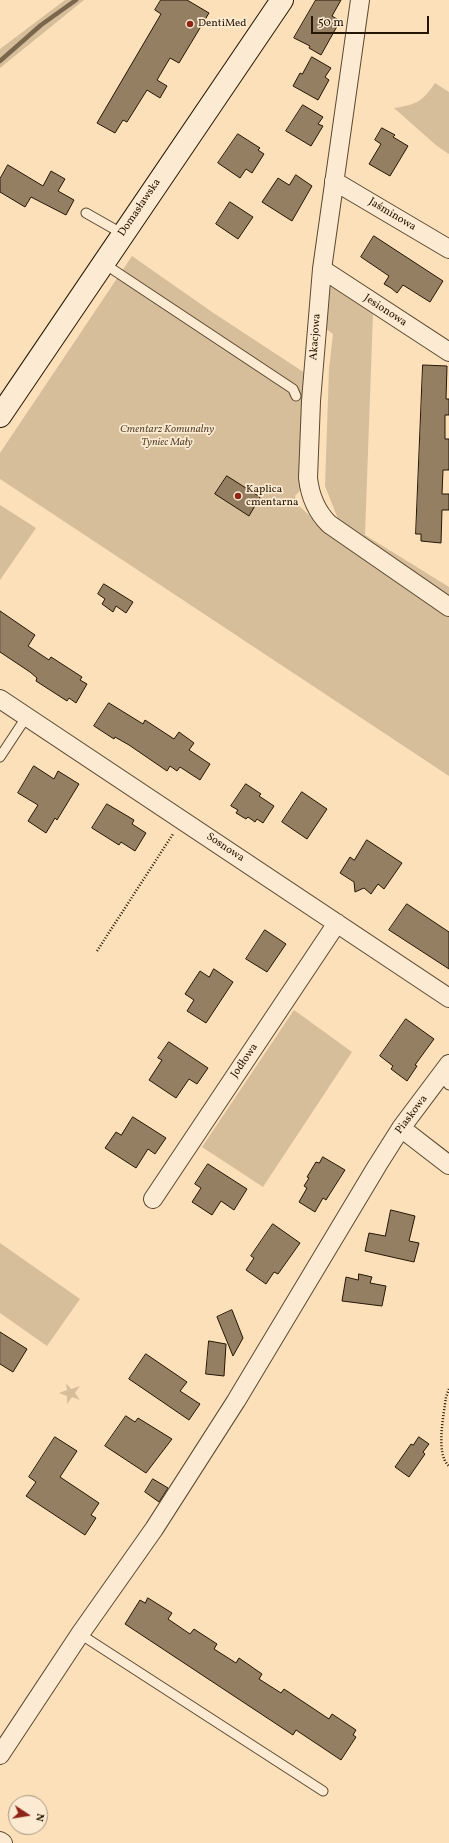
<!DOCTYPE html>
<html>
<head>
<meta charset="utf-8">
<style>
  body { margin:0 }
  #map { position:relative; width:449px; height:1843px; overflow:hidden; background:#fbe0ba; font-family:Vollkorn,serif }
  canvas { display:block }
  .north { position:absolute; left:8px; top:1795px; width:40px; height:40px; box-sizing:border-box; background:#fcebd2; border:1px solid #a6967f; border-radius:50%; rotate:102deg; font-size:11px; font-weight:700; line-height:16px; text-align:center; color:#251603 }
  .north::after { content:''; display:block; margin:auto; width:14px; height:18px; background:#8f2418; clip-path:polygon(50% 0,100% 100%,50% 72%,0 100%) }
  .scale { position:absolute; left:311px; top:16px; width:118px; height:18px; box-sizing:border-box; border:2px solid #251603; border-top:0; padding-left:5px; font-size:12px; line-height:14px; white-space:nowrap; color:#251603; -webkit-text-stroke:3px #fcebd2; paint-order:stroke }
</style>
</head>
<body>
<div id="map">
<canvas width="449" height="1843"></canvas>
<div class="north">N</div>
<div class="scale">50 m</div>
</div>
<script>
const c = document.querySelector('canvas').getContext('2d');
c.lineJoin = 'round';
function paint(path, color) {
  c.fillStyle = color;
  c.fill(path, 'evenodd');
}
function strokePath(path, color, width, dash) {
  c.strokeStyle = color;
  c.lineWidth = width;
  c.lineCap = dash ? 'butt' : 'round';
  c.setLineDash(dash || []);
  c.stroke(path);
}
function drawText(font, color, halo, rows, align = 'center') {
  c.font = font + ' Vollkorn,serif';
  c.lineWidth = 3.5;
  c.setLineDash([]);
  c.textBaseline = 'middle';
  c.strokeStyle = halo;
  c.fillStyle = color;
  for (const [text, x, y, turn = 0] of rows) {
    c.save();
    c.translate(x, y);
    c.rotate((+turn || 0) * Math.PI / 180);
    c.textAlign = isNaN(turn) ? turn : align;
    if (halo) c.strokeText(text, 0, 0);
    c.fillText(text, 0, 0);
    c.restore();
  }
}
const green = new Path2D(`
  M65 0H84L0 68V49Z
  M435 83 449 92V154L437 146 394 108C416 105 423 101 435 83Z
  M132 256 212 312 305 373 304 486 295 496 298 505 332 536 449 615V776L0 479V453Z
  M332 287 373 314 365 535 449 587V600L334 521 338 519 325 486 329 369 333 334 322 326 325 289Z
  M0 505 36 528 0 580Z
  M294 1010 352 1052 263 1187 202 1147Z
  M0 1243 80 1299 47 1346 0 1313Z
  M66 1383 71 1389 80 1386 75 1393 80 1400 72 1397 67 1404V1396L59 1393 67 1390Z`);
const stream = new Path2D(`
  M0 61 41 25 76 0`);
const building = new Path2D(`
  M161 0H187L209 13 179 63 170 58 157 80 167 86 160 98 147 90 127 122 123 120 115 133 97 123 161 14 155 10Z
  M316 0H341L332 16 340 21 321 55 309 48 310 46 294 38Z
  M312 57 331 68 325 77 329 80 318 100 293 86 300 73 302 74Z
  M303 105 323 117 318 124 323 126 311 146 286 131Z
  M382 128 395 135 393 137 408 146 390 176 369 164 381 144 375 140Z
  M238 134 260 148 258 150 264 154 252 173 246 169 240 178 218 163Z
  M8 165 43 186 51 171 65 179 58 191 74 200 66 215 31 197 25 207 0 192V179Z
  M296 175 312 186 292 221 262 202 278 178 289 185Z
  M230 202 253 217 238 239 216 224Z
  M374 236 443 281 430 302 403 285 397 293 391 288 384 284 389 276 361 257Z
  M423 365 447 366 446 399H449V415H445V439H449V470H443L442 494H449V510H442L441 543 421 541V534H416Z
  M227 476 260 497 249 516 215 494Z
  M104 584 133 602 126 613 116 606 113 612 102 604 105 599 98 594Z
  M0 611 35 635 28 646 49 660 51 657 82 677 80 680 87 684 76 703 69 698 67 701 36 681 37 678 30 672 0 652Z
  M109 703 143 724 145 720 174 739 179 732 194 743 189 750 210 764 200 780 180 767 177 771 170 766 167 771 129 745 115 737 114 739 94 726Z
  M34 766 54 779 58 771 79 784 57 820 55 818 46 833 28 821 38 805 18 793Z
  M246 784 261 794 259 796 274 806 263 823 257 819 255 822 248 817 246 819 236 813 238 810 231 806Z
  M302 792 327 809 307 839 282 822Z
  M107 804 134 820 132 824 146 833 135 851 121 842 119 845 92 828Z
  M367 840 402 863 384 889 378 884 371 894 364 888 355 892 354 882 340 873 350 857 354 860Z
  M407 904 449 932V969L389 930Z
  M265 930 286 944 267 972 246 959Z
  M214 969 233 982 206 1023 187 1011 194 1000 185 994 200 971 209 977Z
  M406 1019 434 1039 415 1065 417 1066 407 1081 391 1069 393 1066 380 1056Z
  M169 1042 208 1068 197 1084 189 1079 176 1098 149 1080 162 1060 158 1058Z
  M133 1117 166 1138 155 1154 148 1149 136 1168 105 1148 116 1132 121 1135Z
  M323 1157 345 1170 326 1200 323 1198 315 1212 299 1202 307 1188 304 1186 309 1178 307 1177 316 1162 319 1163Z
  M208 1164 247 1189 234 1210 221 1201 212 1215 192 1202 201 1188 195 1184Z
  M391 1210 415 1216 409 1241 419 1243 414 1262 365 1251 369 1233 385 1236Z
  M273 1224 300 1243 278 1274 274 1272 266 1284 246 1270 254 1258 251 1256Z
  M359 1274 372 1277 370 1283 386 1286 382 1306 342 1301 346 1277 358 1280Z
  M232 1310 243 1338 233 1356 217 1317Z
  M0 1332 27 1349 13 1372 0 1364Z
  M209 1341 226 1344 224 1376 206 1374Z
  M146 1354 187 1382 180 1391 200 1404 189 1420 129 1379Z
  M126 1416 135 1422 138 1418 172 1439 146 1473 105 1446Z
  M55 1437 77 1451 60 1477 99 1503 91 1515 96 1518 85 1535 26 1496 36 1482 29 1477Z
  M419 1437 429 1444 423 1452 425 1454 409 1477 395 1467 411 1444 413 1445Z
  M153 1479 168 1488 159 1502 145 1492Z
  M148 1598 172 1613 168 1619 190 1634 194 1629 217 1644 214 1649 236 1663 239 1658 262 1674 259 1679 281 1693 284 1689 329 1719 332 1714 356 1730 353 1735 356 1737 341 1760 296 1730 293 1735 125 1624 140 1600 145 1603Z`);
const path = new Path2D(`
  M97 951 173 834
  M449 1389 446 1397C444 1414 435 1454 449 1466`);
const lane = new Path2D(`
  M86 213 123 234
  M103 263 293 389 296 396
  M0 757 27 716
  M441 1076 449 1085
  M80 1634 323 1791`);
const street = new Path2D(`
  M360 0 322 269 311 401 308 478C310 496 316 511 329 524L449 607
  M334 181 449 249
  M322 269 449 352
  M0 699 449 998
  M401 1128 449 1165
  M153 1199 337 923
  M0 1755 80 1634 154 1529 236 1401 377 1166 401 1128 449 1064
  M0 1841 3 1843`);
const secondary = new Path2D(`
  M0 416 282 0`);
const markers = [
  [190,24,4,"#8f2418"],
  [238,496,4,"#8f2418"]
];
const poiNames = [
  ["DentiMed",198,24],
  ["Kaplica",246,490],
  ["cmentarna",246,503]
];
const streetNames = [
  ["Domasławska",140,208,-56],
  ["Jaśminowa",392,215,31],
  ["Jesionowa",385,311,33],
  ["Akacjowa",316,337,-86],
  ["Sosnowa",225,848,34],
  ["Jodłowa",245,1061,-56],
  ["Piaskowa",412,1115,-53]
];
const parkNames = [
  ["Cmentarz Komunalny",167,430],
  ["Tyniec Mały",167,443]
];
paint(green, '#d7be9b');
strokePath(stream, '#7a664c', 4.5);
paint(building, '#947f62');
strokePath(building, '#251603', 1);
strokePath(lane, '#5a4831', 11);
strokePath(street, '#5a4831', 20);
strokePath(secondary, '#251603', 24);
strokePath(path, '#251603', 2.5, [1, 2]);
strokePath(lane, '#fcebd2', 9);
strokePath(street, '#fcebd2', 18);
strokePath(secondary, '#fcebd2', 22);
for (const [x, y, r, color] of markers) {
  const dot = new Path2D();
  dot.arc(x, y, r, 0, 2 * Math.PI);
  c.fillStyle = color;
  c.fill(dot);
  strokePath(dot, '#fcebd2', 1.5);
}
drawText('11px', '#251603', '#fcebd2', poiNames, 'left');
drawText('11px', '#251603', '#fcebd2', streetNames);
drawText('italic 11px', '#5a4831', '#fcebd2', parkNames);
</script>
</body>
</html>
